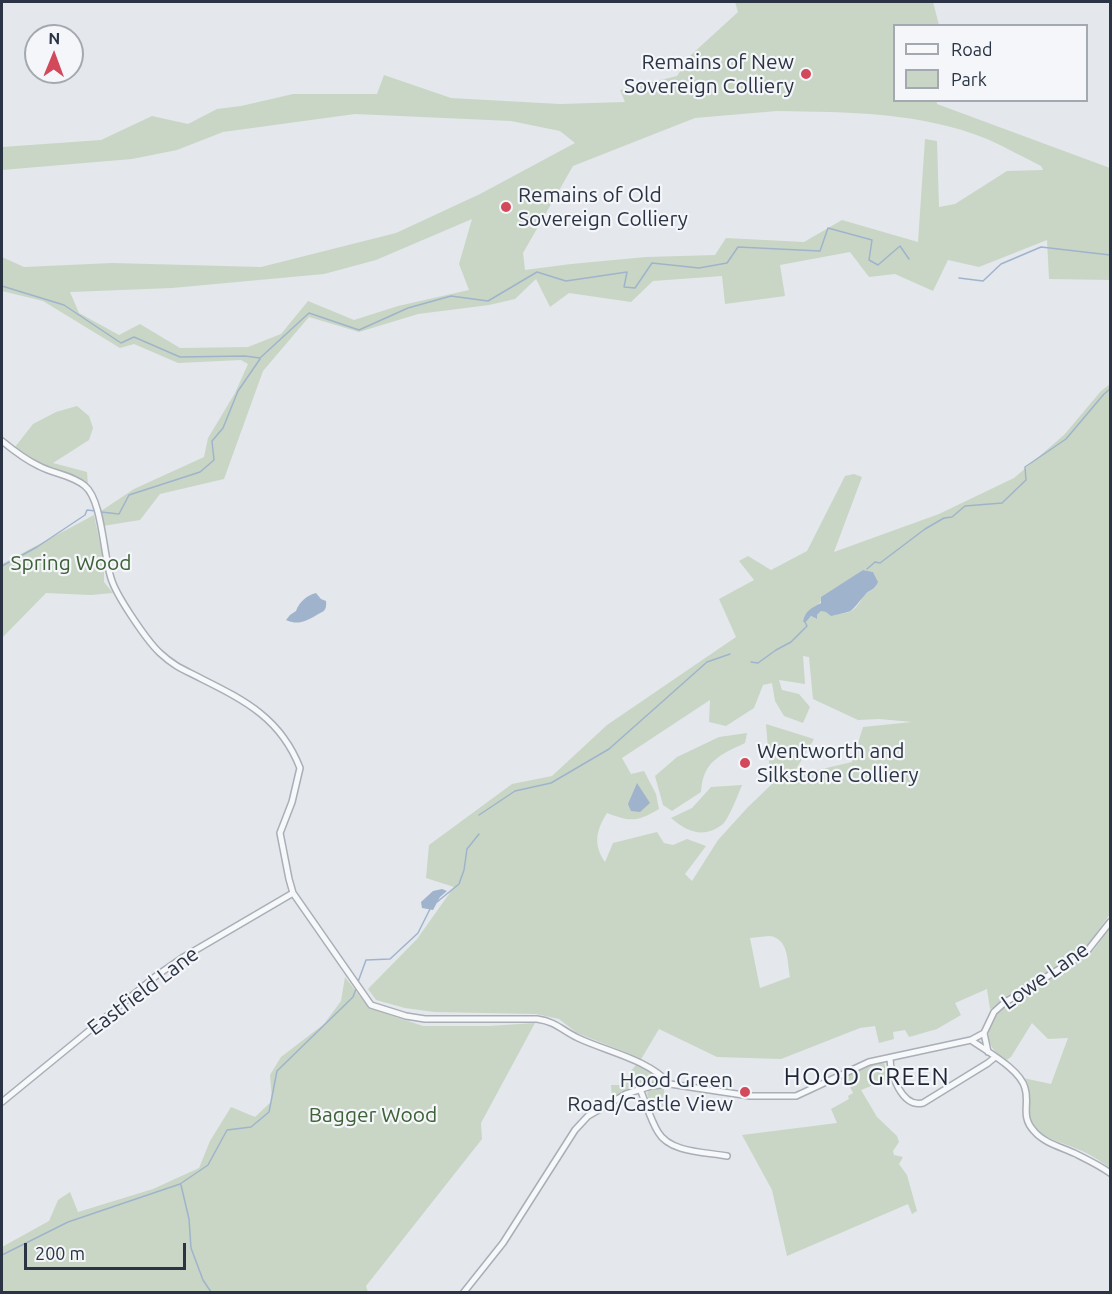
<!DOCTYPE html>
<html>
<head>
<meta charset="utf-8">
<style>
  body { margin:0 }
  #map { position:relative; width:1112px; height:1294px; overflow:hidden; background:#e4e7ec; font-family:Ubuntu,sans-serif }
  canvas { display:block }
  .frame { position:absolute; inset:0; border:3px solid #2b3445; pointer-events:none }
  .legend { position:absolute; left:893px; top:24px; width:195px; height:78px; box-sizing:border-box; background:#f4f6f9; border:2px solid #a4a8b1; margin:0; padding:8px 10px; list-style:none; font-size:18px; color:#2b3445 }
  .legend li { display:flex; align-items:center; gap:12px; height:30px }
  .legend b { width:30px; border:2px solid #a4a8b1 }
  .north { position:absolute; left:24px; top:24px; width:60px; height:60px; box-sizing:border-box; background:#f4f6f9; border:2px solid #a4a8b1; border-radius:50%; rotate:1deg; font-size:16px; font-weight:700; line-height:24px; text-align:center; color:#2b3445 }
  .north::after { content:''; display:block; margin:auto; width:21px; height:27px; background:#d1495b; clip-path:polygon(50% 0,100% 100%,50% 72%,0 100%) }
  .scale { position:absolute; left:24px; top:1243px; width:162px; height:27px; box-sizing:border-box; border:3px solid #2b3445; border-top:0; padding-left:8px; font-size:18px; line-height:21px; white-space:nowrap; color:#2b3445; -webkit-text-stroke:4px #f4f6f9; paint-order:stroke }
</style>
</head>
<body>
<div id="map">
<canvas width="1112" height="1294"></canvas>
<div class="frame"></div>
<ul class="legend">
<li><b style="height:8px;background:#f7f8fa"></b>Road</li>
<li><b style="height:16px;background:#c9d6c5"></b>Park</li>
</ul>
<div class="north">N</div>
<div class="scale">200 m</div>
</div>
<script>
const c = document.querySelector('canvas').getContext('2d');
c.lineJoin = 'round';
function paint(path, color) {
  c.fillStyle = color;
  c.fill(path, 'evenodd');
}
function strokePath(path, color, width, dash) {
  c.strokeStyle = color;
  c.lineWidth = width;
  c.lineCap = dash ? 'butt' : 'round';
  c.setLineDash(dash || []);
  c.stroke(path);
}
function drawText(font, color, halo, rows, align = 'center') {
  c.font = font + ' Ubuntu,sans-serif';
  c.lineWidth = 4.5;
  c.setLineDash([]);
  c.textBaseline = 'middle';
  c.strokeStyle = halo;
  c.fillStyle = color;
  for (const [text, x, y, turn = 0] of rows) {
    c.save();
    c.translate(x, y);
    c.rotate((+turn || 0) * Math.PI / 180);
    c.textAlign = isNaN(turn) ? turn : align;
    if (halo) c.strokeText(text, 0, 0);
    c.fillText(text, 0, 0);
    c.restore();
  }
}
const green = new Path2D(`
  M735 2H933L939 25 894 26V100L937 101V104L1110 168V280L1049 279 1047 240 979 267 948 260 933 291 895 274 869 277 850 252 780 265 785 296 725 304 722 276 653 281 631 302 569 293 550 307 536 279 515 299 489 305 418 314 359 332 309 317 263 371 224 479 160 494 140 520 103 526 101 511 134 489 204 457 208 438 235 393 248 364 241 360 178 363 134 344 120 348 43 301 2 291V257L24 267 112 263 261 267 396 233 480 194 575 143 560 131 511 121 355 114 223 132 177 150 132 159 2 170V147L101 140 152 116 188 124 217 109 241 106 293 94H377L384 75 451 98 560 104 625 102 620 90 677 76 691 55 738 12ZM777 111C847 112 921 112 987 139 1005 147 1023 157 1041 166L1043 170 1007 171 955 204 939 207 937 141 925 139 918 242 842 220 804 242 726 238 715 255 646 257 571 264 525 270 523 253 573 166 695 118ZM472 219 459 264 469 290 398 306 354 320 308 301 281 334 248 347 180 348 140 324 119 335 79 313 70 292 172 288 324 274 376 260Z
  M1110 384V914L1090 942 1069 960 1014 991 995 1007 990 1009 987 989 955 1003 961 1015 937 1029 909 1037 905 1030 893 1032 894 1039 879 1043 875 1026 860 1028 781 1059 717 1057 659 1029 640 1061 625 1052 577 1033 559 1019 536 1014 434 1012 405 1008 376 1000 368 989 417 939 454 887 426 878 429 845 512 784 552 776 607 725 736 637 719 599 754 580 739 561 748 556 771 570 807 551 845 476 854 474 862 477 834 552 939 514 1014 478 1064 435 1101 391ZM863 570 873 572 877 585C873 591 870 590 865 594 862 597 860 603 857 606 847 618 834 612 821 611L817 615 816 619 811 616 806 622H803L822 600ZM803 656 809 657 813 699 858 720 879 719 912 722 863 727 852 762 792 776 814 739 766 724 771 785 748 807 718 840 692 881 685 874 706 846 687 839 673 845 664 843 657 832 613 843 605 862C593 845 596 830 607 813 631 822 637 822 659 809L656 794 644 771 631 774 622 758 710 700 709 722 726 726 754 708 763 685 772 683 775 701 784 716 803 723 810 707 799 694 782 690 779 680 805 684ZM769 936C789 938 787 961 790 977L760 988 750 938Z
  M77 406 89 416 93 428 89 440 53 463 87 472 88 485 68 475 40 464 15 447 33 424 56 412Z
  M94 515 104 562V582L113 593 91 595 46 593 2 638V564Z
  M747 733 745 743C720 755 703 761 701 792L672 811 663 805 655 776 677 757 719 737Z
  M742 785C738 795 729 818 723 824 704 839 687 832 671 818L692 808 711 787Z
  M1110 927V1168C1100 1161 1089 1153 1077 1149 1060 1141 1039 1139 1030 1119 1024 1104 1034 1094 1023 1078L1051 1084 1068 1038 1048 1039 1032 1023 1011 1057 1005 1061C945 1014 1066 976 1091 953 1098 946 1104 935 1110 927Z
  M345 977 369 1008 423 1026H489L535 1023 481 1123 482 1139 366 1286 368 1292H2V1247L49 1221 58 1200 70 1192 78 1212 153 1189 199 1168 210 1141 231 1107 255 1117 272 1101 270 1075 281 1057 324 1024 341 1001Z
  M884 1063 889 1079 861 1090 877 1117 897 1136 899 1142 893 1151 894 1155 903 1157 899 1164 907 1175 917 1211 912 1214 908 1204 787 1256 772 1190 742 1135 837 1123 831 1109 849 1099 848 1096 853 1093 845 1077 871 1064Z
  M636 1065 658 1077 660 1081 624 1092 612 1100 611 1085H625L630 1072Z
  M664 1088 665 1106 651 1110 647 1093 649 1090Z`);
const water = new Path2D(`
  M863 570 873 572 878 582C874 592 870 588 864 596 848 615 855 610 831 616L826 612 821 611 817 615V619L811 616 806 622H803C805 610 812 608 821 603V597Z
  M316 593 321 599 326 601C327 612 323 611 315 616 304 622 298 625 286 620L290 615 296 611C299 602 307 595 316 593Z
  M637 783 650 803 640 812 631 811 628 804Z
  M442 889 447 891 440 897 433 910 422 908 421 902 433 891Z`);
const stream = new Path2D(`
  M959 278 983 281 1001 264 1041 247 1110 255
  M2 286 64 305 121 343 134 337 180 357 245 356 260 358 309 313 359 330 408 308 451 296 488 301 537 272 566 281 627 272 624 287 635 288 652 263 699 268 727 263 738 247 820 251 828 228 872 240 869 260 878 265 900 246 909 259
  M101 512 119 514 129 495 200 472 214 460 212 441 223 428 238 391 260 359
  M2 566 37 547 85 515 87 510 96 511
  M867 569 875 562 880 563 925 529 944 518 952 517 965 506 1002 503 1026 480 1025 467 1066 439 1104 394 1110 389
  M751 662 758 663 776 650 791 642 807 626 805 622
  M479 815 515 791 551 783 609 749 707 662 730 654
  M437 902 459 884 464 870 467 849 479 834
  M358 982 366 960 390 959 418 933 430 909
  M181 1185 189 1219 191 1248 203 1280 211 1292
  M2 1255 68 1222 180 1184 208 1165 227 1130 251 1127 269 1112 277 1071 353 997 357 986`);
const minor = new Path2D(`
  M2 441C13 450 26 460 39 466 54 474 72 475 85 486 103 501 103 558 112 581 118 598 147 641 160 653 175 667 185 670 202 679 246 701 281 719 300 768L292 802 280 833 289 879 293 893 371 1005 406 1016 425 1019H537C557 1022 561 1030 578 1038 608 1052 647 1059 670 1084
  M984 1033 994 1012 1004 1003 1079 957 1088 950 1110 922
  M984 1033 988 1052
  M971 1040C986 1051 1020 1069 1025 1088 1030 1104 1020 1116 1034 1131 1044 1143 1061 1147 1074 1153 1086 1159 1099 1165 1110 1173
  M890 1058C890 1074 902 1108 923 1103L988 1063 994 1058
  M640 1089C646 1103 650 1119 658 1132 670 1153 706 1152 727 1156
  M2 1102 156 976 182 958 293 893
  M464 1292 503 1243 575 1130 588 1116 626 1094 651 1086 670 1084 750 1096H796L869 1062 971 1040 984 1033`);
const markers = [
  [806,74,6,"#d1495b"],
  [506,207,6,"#d1495b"],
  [745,763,6,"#d1495b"],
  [745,1092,6,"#d1495b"]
];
const poiNames = [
  ["Remains of New",794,62],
  ["Sovereign Colliery",794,86],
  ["Remains of Old",518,195,"left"],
  ["Sovereign Colliery",518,219,"left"],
  ["Wentworth and",757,751,"left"],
  ["Silkstone Colliery",757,775,"left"],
  ["Hood Green",733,1080],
  ["Road/Castle View",733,1104]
];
const parkNames = [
  ["Spring Wood",71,563],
  ["Bagger Wood",373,1115]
];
const streetNames = [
  ["Lowe Lane",1045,976,-35],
  ["Eastfield Lane",143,991,-37]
];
const quarterNames = [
  ["HOOD GREEN",867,1077]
];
paint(green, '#c9d6c5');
paint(water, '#9fb4cc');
strokePath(stream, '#9fb4cc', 1.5);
strokePath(minor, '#a9aeb7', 8);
strokePath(minor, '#f7f8fa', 5);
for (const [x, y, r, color] of markers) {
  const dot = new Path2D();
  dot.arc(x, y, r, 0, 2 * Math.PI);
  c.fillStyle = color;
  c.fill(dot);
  strokePath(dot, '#f4f6f9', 2);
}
drawText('21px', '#2b3445', '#f4f6f9', poiNames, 'right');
drawText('21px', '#3f6138', '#f4f6f9', parkNames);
drawText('21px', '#2b3445', '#f4f6f9', streetNames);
c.letterSpacing = '1.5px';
drawText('24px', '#1d2536', '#f4f6f9', quarterNames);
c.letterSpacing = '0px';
</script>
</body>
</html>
